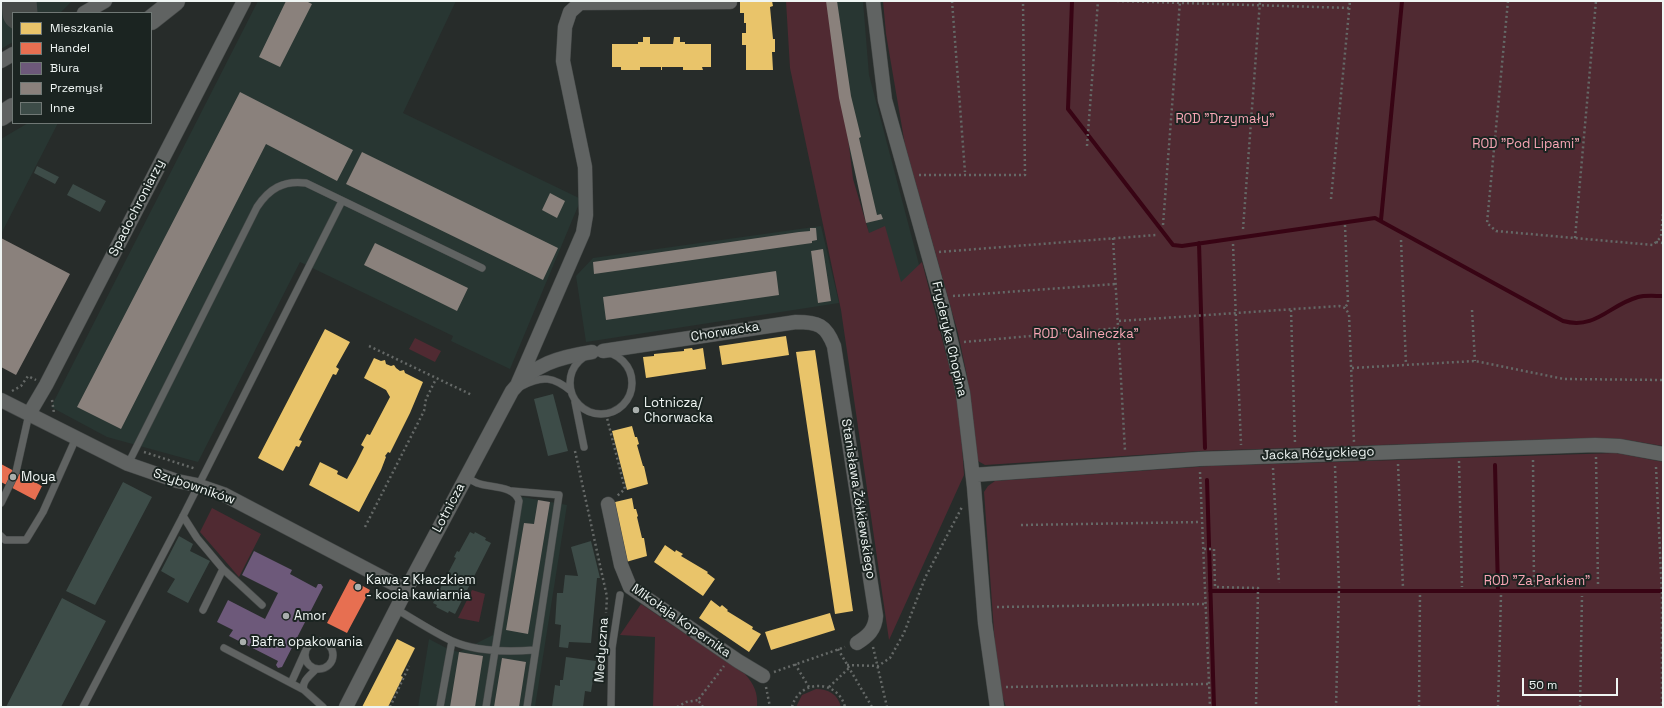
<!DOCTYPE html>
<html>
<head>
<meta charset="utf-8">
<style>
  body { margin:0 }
  #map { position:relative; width:1664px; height:708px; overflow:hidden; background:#272c2a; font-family:"Space Grotesk",sans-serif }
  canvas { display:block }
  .frame { position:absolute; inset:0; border:2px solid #eff5f3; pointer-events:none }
  .legend { position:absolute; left:12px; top:12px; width:140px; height:112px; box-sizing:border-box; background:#1b2421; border:1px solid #707875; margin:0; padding:5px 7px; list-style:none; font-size:12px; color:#eff5f3 }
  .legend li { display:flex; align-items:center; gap:8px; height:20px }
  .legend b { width:20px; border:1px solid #707875 }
  .scale { position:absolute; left:1522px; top:678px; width:96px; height:18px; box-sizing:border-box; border:2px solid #eff5f3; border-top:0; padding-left:5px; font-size:12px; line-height:14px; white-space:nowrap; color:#eff5f3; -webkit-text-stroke:3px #1b2421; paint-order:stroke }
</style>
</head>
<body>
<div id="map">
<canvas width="1664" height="708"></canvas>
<div class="frame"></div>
<ul class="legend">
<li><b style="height:11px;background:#e9c46a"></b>Mieszkania</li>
<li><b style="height:11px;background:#e76f51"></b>Handel</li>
<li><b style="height:11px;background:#6d597a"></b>Biura</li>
<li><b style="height:11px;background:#8a817c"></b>Przemysł</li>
<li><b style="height:11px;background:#3d4c48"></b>Inne</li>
</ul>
<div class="scale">50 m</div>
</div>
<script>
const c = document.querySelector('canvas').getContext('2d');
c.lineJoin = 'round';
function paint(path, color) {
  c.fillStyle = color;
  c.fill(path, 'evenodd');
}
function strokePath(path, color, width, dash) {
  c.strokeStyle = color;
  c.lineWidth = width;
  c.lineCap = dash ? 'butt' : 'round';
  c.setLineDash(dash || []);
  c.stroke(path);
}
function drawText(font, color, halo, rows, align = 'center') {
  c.font = font + ' "Space Grotesk",sans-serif';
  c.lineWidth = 4;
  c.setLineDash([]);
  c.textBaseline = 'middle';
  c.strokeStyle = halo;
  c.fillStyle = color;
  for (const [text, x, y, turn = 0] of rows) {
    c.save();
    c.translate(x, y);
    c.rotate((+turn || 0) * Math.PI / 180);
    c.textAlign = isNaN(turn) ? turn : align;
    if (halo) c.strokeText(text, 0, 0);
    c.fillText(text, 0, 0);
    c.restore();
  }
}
const built = new Path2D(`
  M1 1H72L60 13H13V42L1 49Z
  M258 1H456L403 113 581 199 510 369 451 341 453 336 300 262 198 462 107 437 51 407Z
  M825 1H863L869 75 922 276 891 287 876 264 837 98Z
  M28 123H58L1 234V139Z
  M821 226 839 303 586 342 576 276 593 258Z
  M517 496 567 505 535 707H418L429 639 450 650 459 652 493 635Z`);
const green = new Path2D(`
  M786 1H834L837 45 853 179 869 233 885 226 901 282 922 262 959 404 964 475 889 640 841 310 790 68Z
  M883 1H1663V446L1622 439 1587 438 1200 451 985 465 978 461 976 451 967 376 958 333 905 145 886 34Z
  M415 338 441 351 435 362 409 349Z
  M1616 453 1663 462V707H1006L1000 688 995 645 984 492 988 486 995 481 1211 466Z
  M212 508 261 534 239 577 200 532Z
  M472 590 485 594 479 622 458 618Z
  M641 604 745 674C754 684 758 693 757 707H653L655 637 620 635Z
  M816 689C828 689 838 694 841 707H796L802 695Z`);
const homes = new Path2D(`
  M740 1H772L773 6 770 7 773 39H775V52H772L773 70H746V45H742V33H746V23H744V13H740Z
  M643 37H650V44H673L674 37H680V42H685V44H711V67H702L703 70H683V67H662V70H661V67H640V70H621V67H612V44H638V42H643Z
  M325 329 350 342 336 367 339 369 336 375 333 374 299 440 302 441 299 447 296 446 283 471 258 458Z
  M786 336 789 355 722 365 719 346Z
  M692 348 693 350 703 348 706 369 646 378 643 357 654 356V354L684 351V349Z
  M815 350 853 611 835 614 796 352Z
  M374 358 381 361 385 360 386 364 391 366 394 365 396 368 400 371 404 370 405 373 423 382 410 413 390 453 388 452 385 456 386 457 381 470 359 512 309 485 320 462 338 471 337 474 347 479 356 463 364 447 361 445 367 434 370 435 390 397 386 390 364 378Z
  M632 426 635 437H637L639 444 637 445 643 466H644L648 484 627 490 612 431Z
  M632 498 634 509H636L638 516 637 517 642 538H644L647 556 626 562 611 503Z
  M665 545 675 552 676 550 683 554 681 556 708 572 707 573 715 579 703 596 654 562Z
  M711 600 720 607 722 605 728 610 727 611 753 627 752 629 761 634 749 652 699 618Z
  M830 613 835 630 771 650 765 632Z
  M397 639 415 648 401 676 403 677 388 707H362Z`);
const shops = new Path2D(`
  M1 464 42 486 35 500 1 482Z
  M350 579 370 590 347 633 327 623Z`);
const offices = new Path2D(`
  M254 551 292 570 290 574 316 588 318 584H321L323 587 282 667 278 668 276 665 278 661 229 636 233 630 217 622 228 600 265 619 278 593 242 575Z`);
const industry = new Path2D(`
  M286 1H306L312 4 280 67 259 57Z
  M826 1H837L851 96 861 137 859 138 877 215 881 214 883 219 866 223 839 98Z
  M240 92 353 150 337 181 266 144 121 429 77 407Z
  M362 152 558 248 543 280 346 184Z
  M550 193 565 201 557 218 542 210Z
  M810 228H816L817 240 812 241V243L594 274 593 262 799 232 810 231Z
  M1 238 70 274 16 375 1 367Z
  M375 243 468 288 457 311 364 265Z
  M823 249 831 301 818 303 811 251Z
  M776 271 779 295 606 320 603 297Z
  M538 500 550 502 528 634 506 630 524 523 534 524Z
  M459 652 483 656 475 707H450Z
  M502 658 526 662 519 707H494Z`);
const stream = new Path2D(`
  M1072 1 1068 109 1173 245 1182 246 1375 218 1563 321C1596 330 1609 305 1638 297 1645 295 1655 296 1663 296
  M1381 220 1402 1
  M1199 243 1205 448
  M1495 465 1498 591
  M1207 480 1214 707
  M1210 591H1663`);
const taxiway = new Path2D(`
  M19 1 20 13`);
const building = new Path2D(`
  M37 166 59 177 55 184 34 173Z
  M73 184 106 201 100 212 67 195Z
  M553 394 568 451 548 456 534 399Z
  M123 482 152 497 95 605 66 591Z
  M470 532 474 534 475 532 486 538 485 540 491 543 455 614 449 611 448 613 436 607 437 605 433 603 443 583 441 582 444 576 446 577 456 558 454 557 457 551 459 552Z
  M179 536 193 544 190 551 210 561 188 603 167 592 175 579 161 571Z
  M591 541 600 578H597L591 643 569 642 568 648 559 647 561 625 555 624 557 593H563L565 575 578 576 571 547Z
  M62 598 106 621 61 707H6Z
  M566 657 596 661 591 692 585 691 583 707H552L555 685 560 686V680H563Z`);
const path = new Path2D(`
  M952 1 965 172
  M1117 1 1350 8
  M1508 1 1487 223 1496 231 1653 245 1661 237 1663 213
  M1087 146 1098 1
  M919 175H1025L1023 1
  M1331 199 1350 1
  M1163 225 1180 1
  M1345 225 1348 303 1345 308
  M1243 229 1260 1
  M1113 238 1125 451
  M1575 238 1596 1
  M1401 240 1406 365
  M1656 242 1663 243
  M1233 244 1241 445
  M939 252 1156 235
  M953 296 1116 284
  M1291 310 1295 443
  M1472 310 1475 361
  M1119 321 1339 306 1345 308 1349 314 1354 442
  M964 342 1119 328
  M369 346 472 395
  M1352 368 1475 361 1564 379 1663 380
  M12 391 21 386 28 376 36 380
  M52 400 54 413
  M606 414 625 489 617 496
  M575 451 607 597 606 613
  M144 452 196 469
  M1596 457 1598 584
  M1533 460 1534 588
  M1459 461 1462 587
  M1398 464 1403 588
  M1335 466 1339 587 1336 707
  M1656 467 1662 594V707
  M1273 468 1279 583
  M1200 472 1210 707
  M1021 525 1201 522
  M365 527 424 411 426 399 436 379
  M1204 549H1214L1215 587 1258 588 1256 707
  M997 607 1206 604
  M873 647 887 707
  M838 649 872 707
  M795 664 809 687
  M847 665 878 666 890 658 904 633 925 578 962 507
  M774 672 845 647
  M766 687 770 707
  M829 687 849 668
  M1006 687 1209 684
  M390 707 409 666
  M677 707 686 702 698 700
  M703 707 698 700 724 666
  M792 707C799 679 838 679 845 707
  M1419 707 1420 593
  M1498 707 1501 595
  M1580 707 1582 596`);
const lane = new Path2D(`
  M570 383a31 31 0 1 1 62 0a31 31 0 1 1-62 0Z
  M522 386C542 375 554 377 571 391
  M575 402 584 447
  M128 464 257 207C269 189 283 180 306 183L482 268
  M466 477C469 479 473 481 477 483 490 488 514 485 519 501L486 707
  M512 491 559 495 527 707
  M1 503 16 472 29 414
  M183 516 197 538 223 569 203 610
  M1 536 5 540H26L43 512 76 438
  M223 569 262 605
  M396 609C415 620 433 632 452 641 477 652 508 652 534 650
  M305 655a14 14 0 1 1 28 0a14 14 0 1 1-28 0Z
  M224 648 304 690
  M316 669C311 675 301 681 304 690L323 707
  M291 683 305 652
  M83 707 183 516 342 201
  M440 707 452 641
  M611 707 612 648 620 595`);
const street = new Path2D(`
  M873 1 885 100 944 311 963 393 974 487 985 623 997 707
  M84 13 105 1
  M1 61 13 54
  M603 351 796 322C818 322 826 325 834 346L876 616C875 630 868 636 857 643
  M518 383 583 233 586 215 585 167 563 61 565 27 570 12 580 3 730 2
  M1 400 128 464 177 481 197 485 223 494 406 590
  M29 414 46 385 244 1
  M973 475 1199 459 1595 445 1619 446 1663 454
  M608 504 621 565 630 587 738 661 763 676
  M346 707 406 590 512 391C533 364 560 357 592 352`);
const secondary = new Path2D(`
  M151 20 175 1
  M1 116 13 108`);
const markers = [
  [636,410,4,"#a9afad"],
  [13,477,4,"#a9afad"],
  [358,587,4,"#a9afad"],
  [286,616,4,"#a9afad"],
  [243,642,4,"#a9afad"]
];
const parkNames = [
  ["ROD \"Drzymały\"",1225,119],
  ["ROD \"Pod Lipami\"",1526,144],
  ["ROD \"Calineczka\"",1086,334],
  ["ROD \"Za Parkiem\"",1537,581]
];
const streetNames = [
  ["Spadochroniarzy",137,208,-63],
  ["Chorwacka",725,332,-9],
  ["Fryderyka Chopina",949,339,77],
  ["Jacka Różyckiego",1318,454,-2],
  ["Szybowników",194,487,19],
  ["Stanisława Żółkiewskiego",858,499,81],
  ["Lotnicza",449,508,-62],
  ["Mikołaja Kopernika",681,621,35],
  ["Medyczna",602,650,-86]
];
const poiNames = [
  ["Lotnicza/",644,403],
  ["Chorwacka",644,418],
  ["Moya",21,477],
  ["Kawa z Kłaczkiem",366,580],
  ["- kocia kawiarnia",366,595],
  ["Amor",294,616],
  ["Bafra opakowania",251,642]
];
paint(built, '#283632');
paint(green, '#502a32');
paint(homes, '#e9c46a');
paint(shops, '#e76f51');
paint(offices, '#6d597a');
paint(industry, '#8a817c');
strokePath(stream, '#380414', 4);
strokePath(taxiway, '#464a48', 35);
paint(building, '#3d4c48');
strokePath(lane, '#454948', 8);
strokePath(street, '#454948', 15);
strokePath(secondary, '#454948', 21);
strokePath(path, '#656967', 2.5, [2, 3]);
strokePath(lane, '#606362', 7);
strokePath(street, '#606362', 14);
strokePath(secondary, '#606362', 20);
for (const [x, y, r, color] of markers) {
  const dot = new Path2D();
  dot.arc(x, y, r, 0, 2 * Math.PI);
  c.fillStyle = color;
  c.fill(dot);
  strokePath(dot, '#1b2421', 1.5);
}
drawText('13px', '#f8a6b5', '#1b2421', parkNames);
drawText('13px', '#eff5f3', '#1b2421', streetNames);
drawText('13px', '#eff5f3', '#1b2421', poiNames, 'left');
</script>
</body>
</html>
